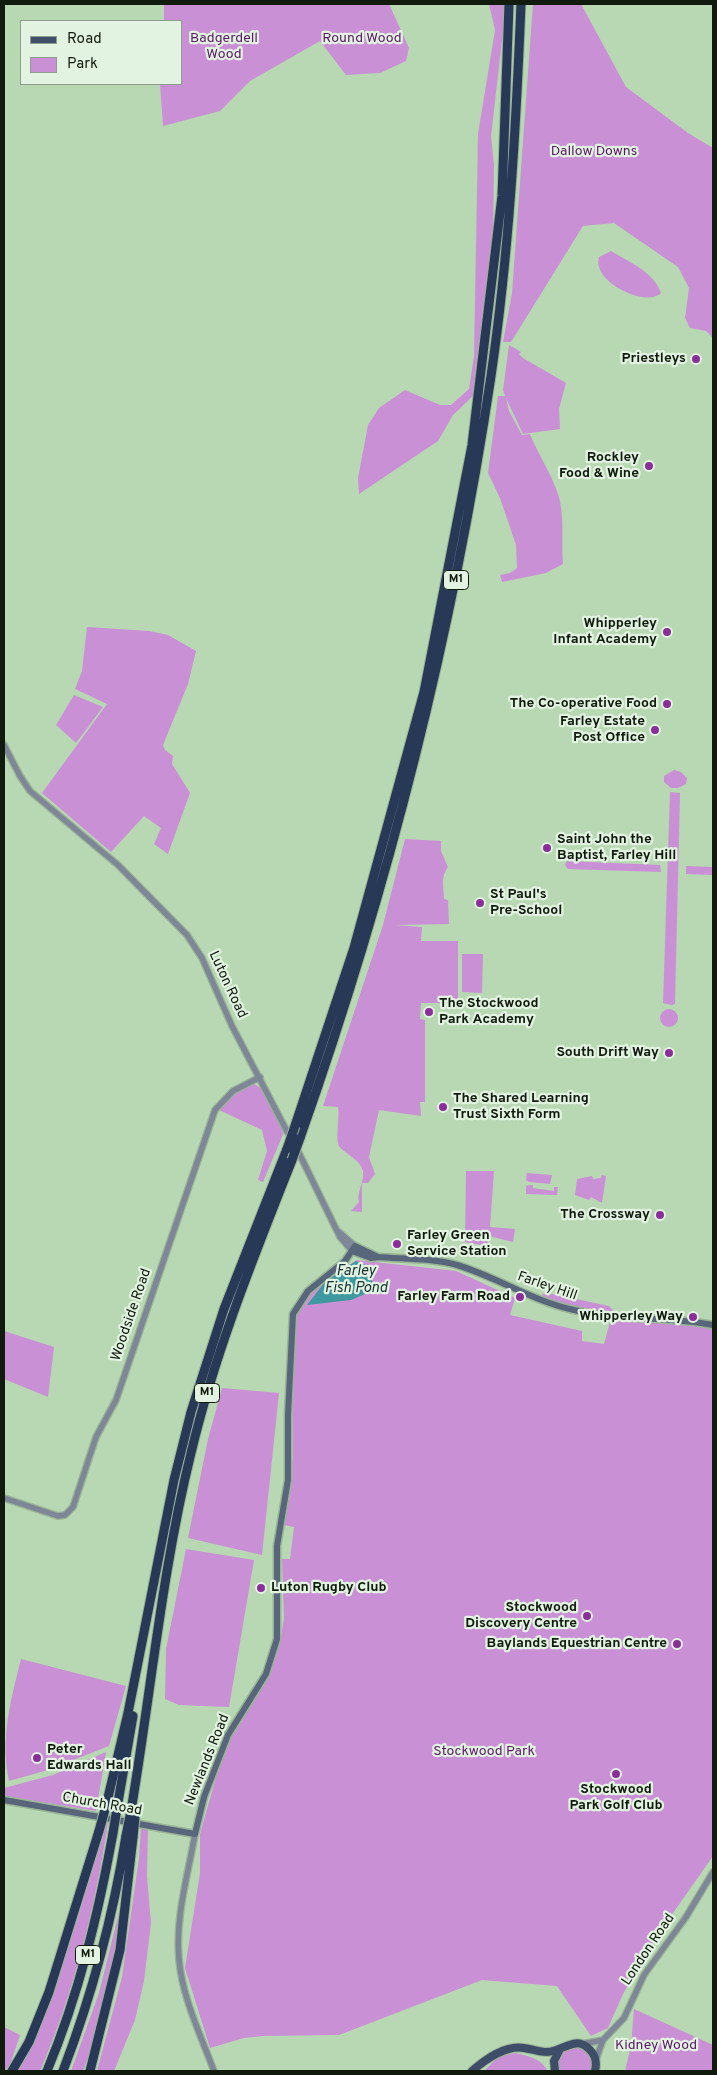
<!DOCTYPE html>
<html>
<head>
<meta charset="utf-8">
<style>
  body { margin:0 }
  #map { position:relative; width:717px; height:2075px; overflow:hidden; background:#b8d7b3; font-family:Overpass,sans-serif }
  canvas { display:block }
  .frame { position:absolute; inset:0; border:5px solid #101b0e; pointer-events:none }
  .legend { position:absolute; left:20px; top:20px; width:162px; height:65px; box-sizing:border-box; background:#e3f3e1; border:1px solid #8f9d8d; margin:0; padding:6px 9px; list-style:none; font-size:15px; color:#101b0e }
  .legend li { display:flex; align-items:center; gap:10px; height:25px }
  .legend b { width:25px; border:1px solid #8f9d8d }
</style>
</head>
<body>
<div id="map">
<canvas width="717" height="2075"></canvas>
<div class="frame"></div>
<ul class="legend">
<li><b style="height:6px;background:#3e4e69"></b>Road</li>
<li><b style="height:14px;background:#ca90d5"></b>Park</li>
</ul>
</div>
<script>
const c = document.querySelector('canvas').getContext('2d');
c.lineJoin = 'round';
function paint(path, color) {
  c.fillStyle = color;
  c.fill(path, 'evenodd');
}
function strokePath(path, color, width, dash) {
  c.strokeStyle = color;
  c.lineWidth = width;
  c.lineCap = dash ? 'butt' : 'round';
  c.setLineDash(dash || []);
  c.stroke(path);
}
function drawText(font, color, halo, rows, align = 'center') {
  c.font = font + ' Overpass,sans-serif';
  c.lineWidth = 4.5;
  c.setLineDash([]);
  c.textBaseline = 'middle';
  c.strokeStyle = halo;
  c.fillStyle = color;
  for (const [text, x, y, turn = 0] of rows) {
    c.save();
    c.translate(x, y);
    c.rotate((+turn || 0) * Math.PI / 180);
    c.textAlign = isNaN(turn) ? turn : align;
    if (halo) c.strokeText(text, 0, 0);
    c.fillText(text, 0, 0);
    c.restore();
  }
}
const green = new Path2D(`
  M164 4H389L409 48 406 61 380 73 346 75 320 41 250 81 220 111 163 126 160 84H181V21H164Z
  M489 4H504L505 15 491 136 494 165 493 239 473 396 453 415 438 441 359 494 358 478 368 425 379 408 405 390 440 405H451L469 389 474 356 478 134 495 30Z
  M533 4H581L626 87 688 133 713 148V338L706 331 690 328 685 318 689 288 678 267 614 223 583 226 511 342H503L512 293Z
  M611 251C629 262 654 272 661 293 647 308 591 282 599 257Z
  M509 345 521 352 519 354 523 358 566 383 559 409 560 429 523 434 506 398 509 411 522 435 530 434C538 454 551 473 558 494 565 515 561 541 563 564L546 573 502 582 500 575 510 573 517 568 516 545 500 498 488 473 498 396H505L503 390Z
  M87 627 149 631 168 635 196 651 188 684 163 745 165 750 173 756 172 764 190 793 168 854 154 844 161 828 144 816 111 852 42 793 107 704 75 689 82 671Z
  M74 695 103 707 76 743 56 725Z
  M674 770 681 772 687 778 686 784 678 788H671L664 782V776Z
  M670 792 680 793 675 1004 672 1005 663 1003Z
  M405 839 441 841V851L448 867C440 878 444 886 444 899L448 900 449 924 395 925 422 927 421 941H458V1003H421L420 1019 425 1020V1102H420L421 1116 379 1110 369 1157 375 1174 368 1183H362V1212L351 1211 359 1202C356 1192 365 1182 363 1171 360 1159 346 1155 339 1146 335 1139 340 1117 338 1107L323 1106 383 925Z
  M567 861 660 865 661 872 568 869 565 865Z
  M686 866 713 867V875L686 874Z
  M462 954H483L482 993 462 992Z
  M660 1018a9 9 0 1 1 18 0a9 9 0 1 1-18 0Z
  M253 1083 263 1090 284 1132 263 1182 258 1180 267 1151 262 1130 219 1110 228 1099Z
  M466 1171H494L490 1227 515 1229 513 1242 489 1236 487 1246 465 1242Z
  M527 1173 552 1175 550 1184 529 1182 526 1180Z
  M601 1175 606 1176 602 1203 591 1197 589 1200 575 1195 577 1179 592 1176 593 1179 601 1178Z
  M530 1185H533V1188L554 1191V1187H558L557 1195 526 1194V1186Z
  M357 1260 456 1271 515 1298 510 1315 582 1331V1341L604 1344 610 1322 646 1319 713 1327V1856L652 1943 623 1994 608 2028 591 2036 557 1986 482 1980 339 2035 263 2036 244 2038 210 2048 185 1968 200 1873V1834L224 1749 251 1706 269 1671 280 1643 284 1618 282 1559H290L294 1527 283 1525 293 1458 292 1354 297 1309 320 1282Z
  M547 1293 609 1306 614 1311 612 1313 565 1305 544 1299 542 1294Z
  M4 1331 54 1347 48 1397 4 1379Z
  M222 1388 279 1393 262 1555 188 1538 208 1439Z
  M186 1549 254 1560 229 1707 179 1705 165 1699 166 1649Z
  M21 1659 126 1686 109 1746 48 1770 9 1781C0 1739 11 1699 21 1659Z
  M106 1752 96 1811 4 1796V1788L53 1775Z
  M106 1822 108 1823C95 1908 74 1992 40 2071H16C35 2042 47 2009 58 1977 76 1926 91 1874 106 1822Z
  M141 1828 148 1830 147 1876 151 1923 144 1981 135 2020 114 2071H97L122 1977 139 1858Z
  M125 1888C118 1949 106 2013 83 2071H71L99 1993Z
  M634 2009 713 2045V2071H625L631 2046Z
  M4 2027 20 2035 10 2065 5 2071Z
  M574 2046C588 2050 593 2057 593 2071H557L556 2064 562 2051Z
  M515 2053C526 2055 543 2059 547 2071H484L498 2057Z`);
const water = new Path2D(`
  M356 1261 366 1265C372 1275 373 1280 372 1291L351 1300 307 1305 325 1282Z`);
const tertiary = new Path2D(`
  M4 745 20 776 30 791 118 865 187 935 202 958 232 1026 291 1139
  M296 1147 340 1237 352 1251
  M339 1232 355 1246
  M4 1498 58 1516 65 1515 73 1507 96 1437 116 1400 215 1110 233 1091 260 1077
  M195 1834C188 1875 175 1918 179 1959 182 1997 201 2036 214 2071
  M582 2044 603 2040
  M596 2059 603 2040 624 2018 644 1975 686 1917 713 1872`);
const secondary = new Path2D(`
  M352 1251 371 1258 378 1257C404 1259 432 1258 457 1265 497 1277 532 1301 574 1310 620 1321 667 1316 713 1325
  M4 1800 195 1834 204 1797 228 1735 266 1674 277 1639V1546L288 1480V1415L293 1314 308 1291 345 1261 355 1246 378 1257`);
const primary = new Path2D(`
  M472 2071C486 2059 505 2045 524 2048 532 2049 539 2052 547 2052 563 2052 575 2034 590 2050 596 2056 597 2063 595 2071
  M555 2071 554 2061 560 2049`);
const motorway = new Path2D(`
  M295 1126 354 948 424 692 472 445 502 196 509 4
  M300 1138C388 889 452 637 491 376 509 253 516 128 521 4
  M106 1806 128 1713 174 1480 191 1412 224 1309 287 1149
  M117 1808 133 1716
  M131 1811C151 1692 162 1570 191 1453 215 1352 254 1256 292 1160
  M12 2071 29 2042 49 1992 99 1831
  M47 2071C79 1994 98 1915 113 1833
  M63 2071C92 1995 113 1917 126 1836
  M90 2071 120 1950 133 1837`);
const motorwayBridge = new Path2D(`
  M287 1149 295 1126
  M292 1160 300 1138
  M99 1831 106 1806
  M113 1833 117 1808
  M126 1836 131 1811
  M133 1837 135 1817`);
const markers = [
  [696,359,5,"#8a2e9a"],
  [649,466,5,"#8a2e9a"],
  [667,632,5,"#8a2e9a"],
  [667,704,5,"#8a2e9a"],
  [655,730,5,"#8a2e9a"],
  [547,848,5,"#8a2e9a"],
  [480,903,5,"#8a2e9a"],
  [429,1012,5,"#8a2e9a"],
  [669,1053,5,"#8a2e9a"],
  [443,1107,5,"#8a2e9a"],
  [660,1215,5,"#8a2e9a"],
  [397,1244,5,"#8a2e9a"],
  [520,1297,5,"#8a2e9a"],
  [693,1317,5,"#8a2e9a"],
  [261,1588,5,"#8a2e9a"],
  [587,1616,5,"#8a2e9a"],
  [677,1644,5,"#8a2e9a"],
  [37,1758,5,"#8a2e9a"],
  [616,1774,5,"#8a2e9a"]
];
const shields = [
  [456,580,25],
  [207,1393,25],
  [88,1955,25]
];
const shieldNames = [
  ["M1",456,580],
  ["M1",207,1393],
  ["M1",88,1955]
];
const parkNames = [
  ["Badgerdell",224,39],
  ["Wood",224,55],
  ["Round Wood",362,39],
  ["Dallow Downs",594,152],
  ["Stockwood Park",484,1752],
  ["Kidney Wood",656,2046]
];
const poiNames = [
  ["Priestleys",686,359],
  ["Rockley",639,458],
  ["Food & Wine",639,474],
  ["Whipperley",657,624],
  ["Infant Academy",657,640],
  ["The Co-operative Food",657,704],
  ["Farley Estate",645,722],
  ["Post Office",645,738],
  ["Saint John the",557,840,"left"],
  ["Baptist, Farley Hill",557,856,"left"],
  ["St Paul's",490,895,"left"],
  ["Pre-School",490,911,"left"],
  ["The Stockwood",439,1004,"left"],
  ["Park Academy",439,1020,"left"],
  ["South Drift Way",659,1053],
  ["The Shared Learning",453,1099,"left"],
  ["Trust Sixth Form",453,1115,"left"],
  ["The Crossway",650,1215],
  ["Farley Green",407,1236,"left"],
  ["Service Station",407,1252,"left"],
  ["Farley Farm Road",510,1297],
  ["Whipperley Way",683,1317],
  ["Luton Rugby Club",271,1588,"left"],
  ["Stockwood",577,1608],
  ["Discovery Centre",577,1624],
  ["Baylands Equestrian Centre",667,1644],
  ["Peter",47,1750,"left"],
  ["Edwards Hall",47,1766,"left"],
  ["Stockwood",616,1790,"center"],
  ["Park Golf Club",616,1806,"center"]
];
const streetNames = [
  ["Luton Road",227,985,65],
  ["Farley Hill",547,1287,19],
  ["Woodside Road",132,1315,-71],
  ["Newlands Road",208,1760,-68],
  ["Church Road",102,1805,10],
  ["London Road",649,1950,-56]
];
const waterNames = [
  ["Farley",356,1272],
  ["Fish Pond",356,1289]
];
paint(green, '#ca90d5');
paint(water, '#3d999f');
strokePath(tertiary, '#9ab595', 8);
strokePath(secondary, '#9ab595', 9);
strokePath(primary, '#9ab595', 10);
strokePath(motorway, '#9ab595', 11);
strokePath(tertiary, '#7e8797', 5.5);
strokePath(secondary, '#58667c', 6);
strokePath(primary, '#3e4e69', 8);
strokePath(motorway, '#283958', 9);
strokePath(motorwayBridge, '#9ab595', 11, []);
strokePath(motorwayBridge, '#283958', 9);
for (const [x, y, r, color] of markers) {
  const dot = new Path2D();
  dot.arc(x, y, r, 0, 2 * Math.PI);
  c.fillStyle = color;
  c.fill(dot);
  strokePath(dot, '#e3f3e1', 2);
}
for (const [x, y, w] of shields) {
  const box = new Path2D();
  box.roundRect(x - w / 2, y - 9.5, w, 19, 4);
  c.fillStyle = '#e3f3e1';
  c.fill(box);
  strokePath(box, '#101b0e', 1);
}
drawText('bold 12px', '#101b0e', null, shieldNames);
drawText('14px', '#591765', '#e3f3e1', parkNames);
drawText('bold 14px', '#101b0e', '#e3f3e1', poiNames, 'right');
drawText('14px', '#101b0e', '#e3f3e1', streetNames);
drawText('italic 15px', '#153234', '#e3f3e1', waterNames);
</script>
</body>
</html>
